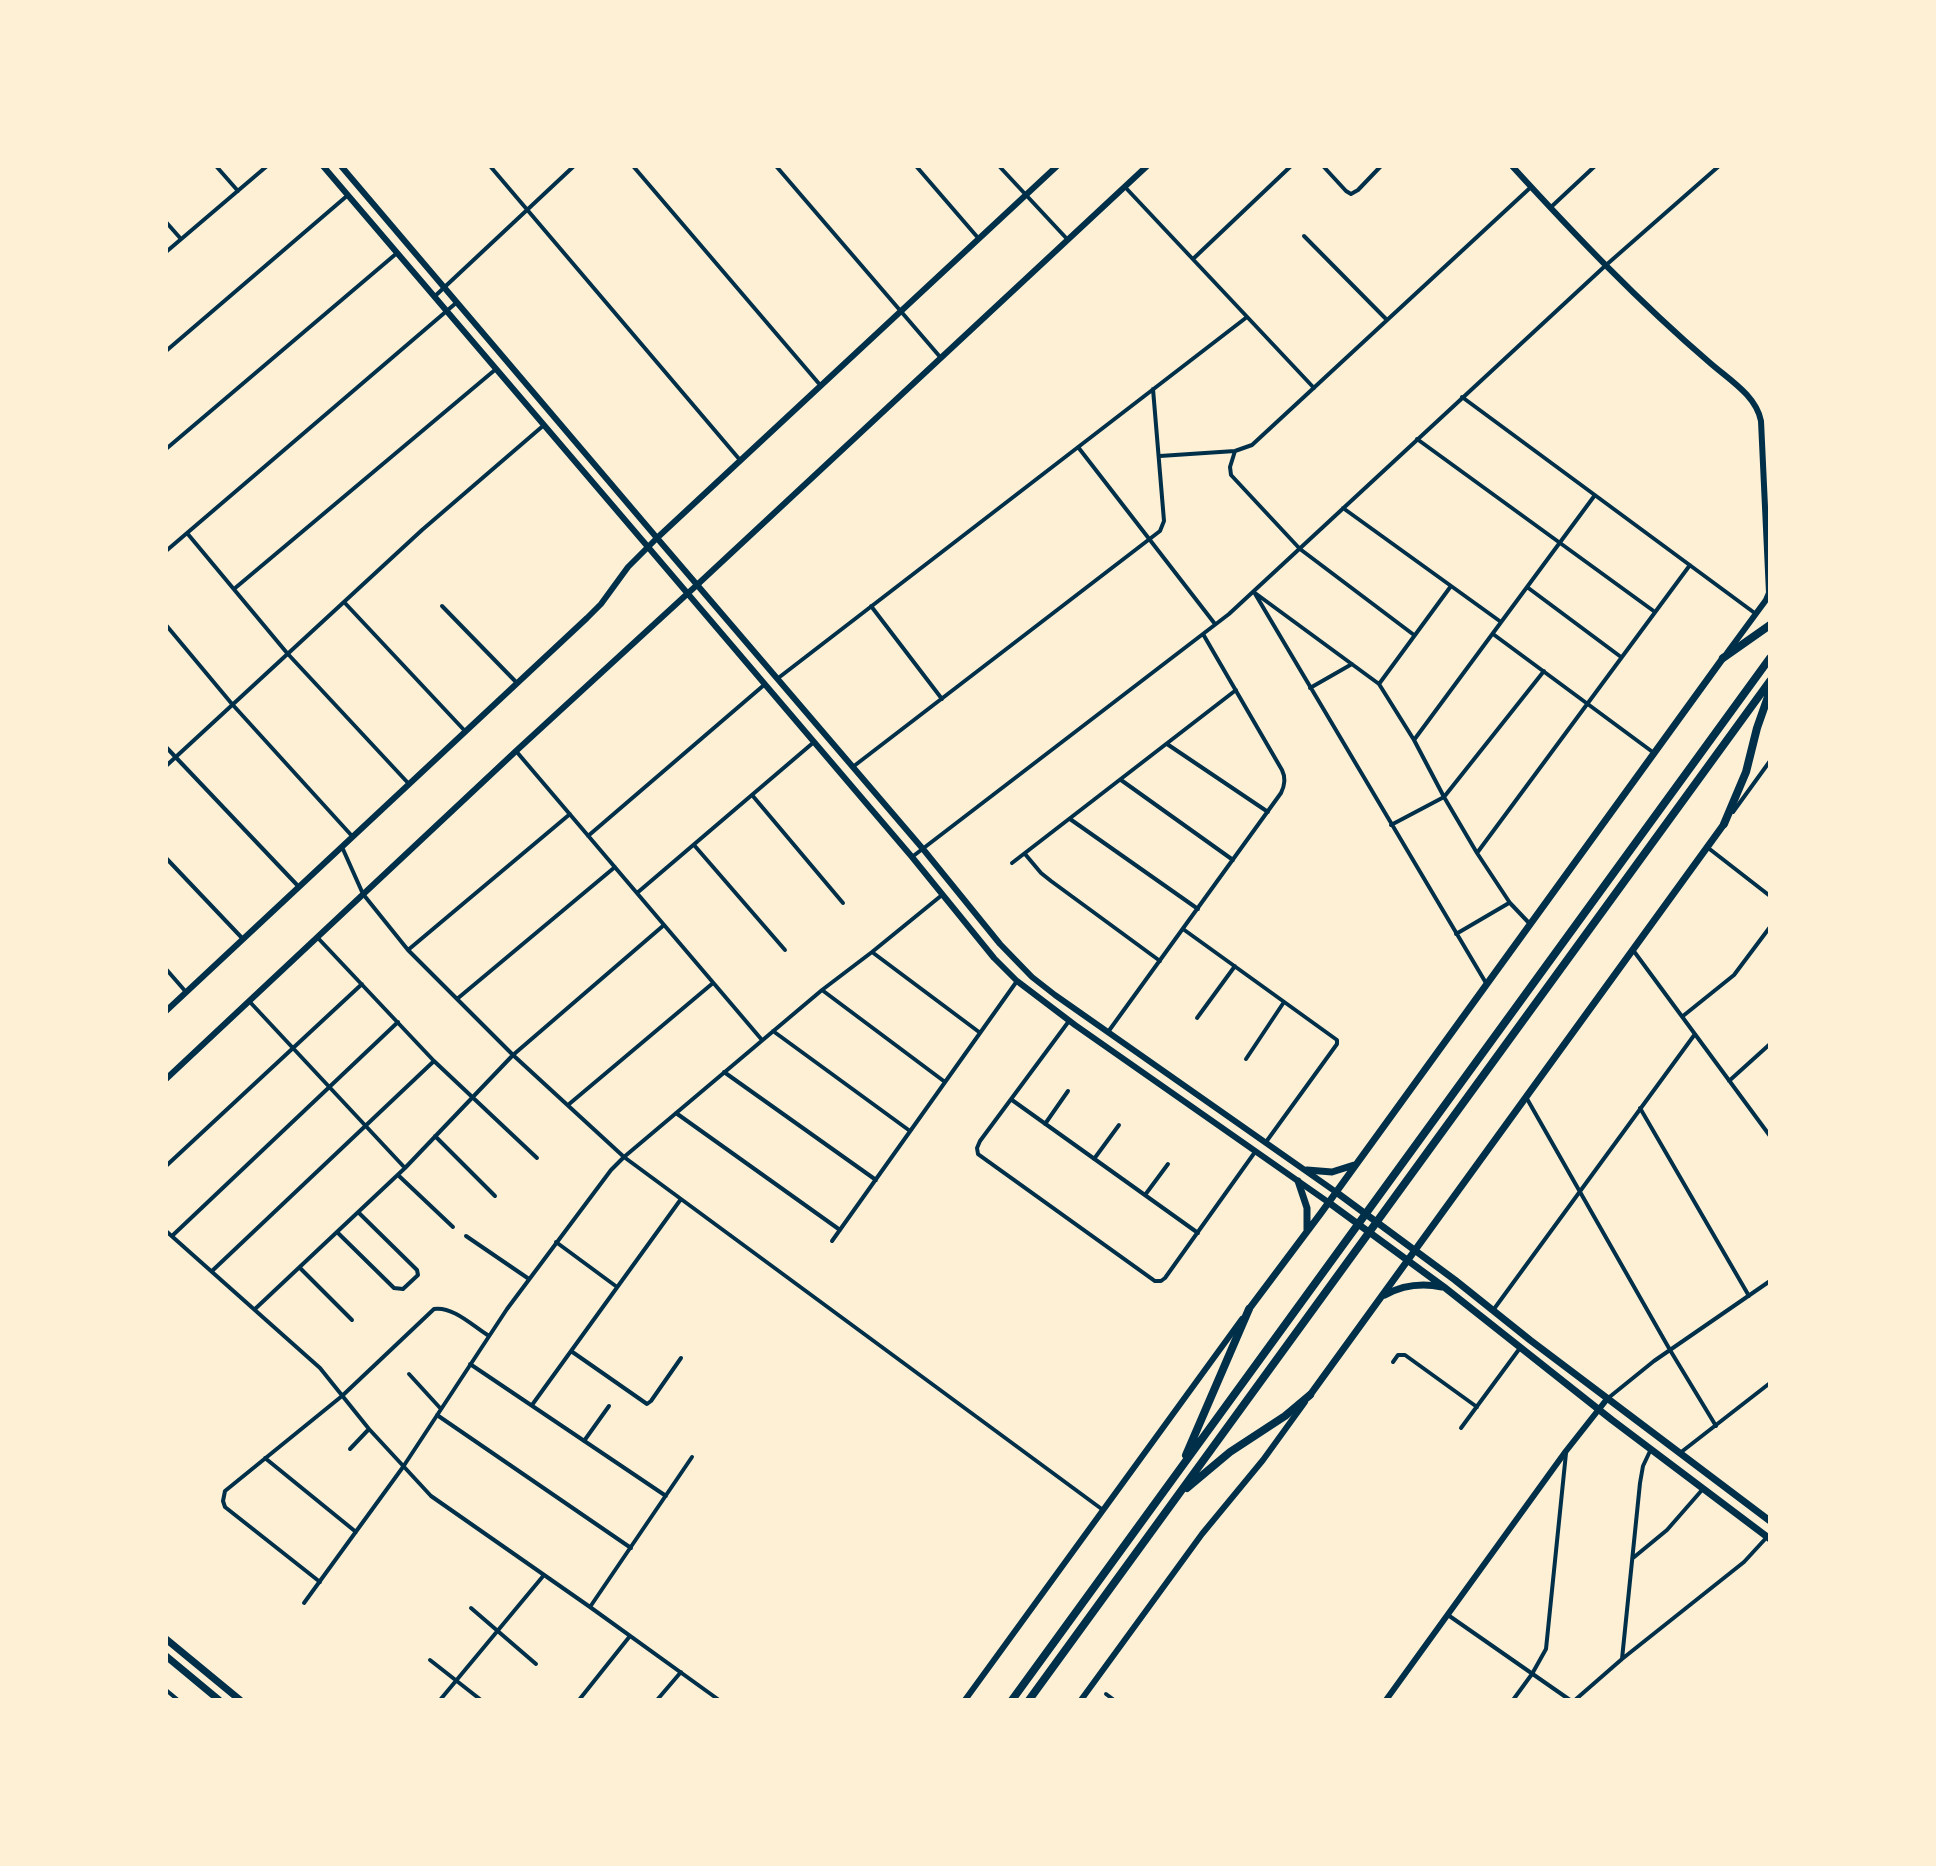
<!DOCTYPE html>
<html>
<head>
<meta charset="utf-8">
<style>
  body { margin:0 }
  #map { position:relative; width:1936px; height:1866px; overflow:hidden; background:#fdf0d5; font-family:"Fira Sans",sans-serif }
  canvas { display:block }
  .frame { position:absolute; inset:0; border:168px solid #fdf0d5; pointer-events:none }
</style>
</head>
<body>
<div id="map">
<canvas width="1936" height="1866"></canvas>
<div class="frame"></div>
</div>
<script>
const c = document.querySelector('canvas').getContext('2d');
c.lineJoin = 'round';
function strokePath(path, color, width, dash) {
  c.strokeStyle = color;
  c.lineWidth = width;
  c.lineCap = dash ? 'butt' : 'round';
  c.setLineDash(dash || []);
  c.stroke(path);
}
const minor = new Path2D(`
  M216 166 238 191
  M490 166 740 460
  M633 166 821 386
  M776 166 941 358
  M916 166 979 239
  M999 166 1068 240
  M1323 166 1346 191 1351 194 1358 190 1381 166
  M1125 187 1314 388
  M1550 208 1595 166
  M166 222 181 239
  M1304 236 1387 320
  M166 252 267 166
  M1193 259 1291 166
  M434 297 574 166
  M166 351 348 195
  M1462 397 1756 614
  M1417 439 1655 612
  M1078 447 1215 624
  M166 449 397 253
  M1235 451 1230 467 1231 475 1300 549 1414 635
  M1160 456 1235 451 1252 445 1531 187
  M1343 508 1501 622
  M187 533 287 653 409 784
  M166 551 456 303
  M1527 587 1621 657
  M234 589 496 369
  M1254 592 1486 983
  M1255 593 1379 684 1414 740 1444 797 1477 853 1510 903 1530 924
  M344 602 465 731
  M442 606 517 683
  M871 606 942 699
  M166 625 232 704 352 836
  M1493 634 1654 753
  M777 679 1247 317
  M1379 684 1451 586
  M1310 688 1352 664
  M1414 740 1595 495
  M1167 744 1268 812
  M166 747 299 887
  M516 751 762 1040
  M166 766 422 530 544 425
  M854 766 1160 531 1164 521 1153 389
  M1121 780 1233 860
  M752 795 843 903
  M1733 812 1770 761
  M1070 819 1198 909
  M1391 825 1444 797 1544 671
  M588 836 764 685
  M694 845 785 950
  M342 847 363 894 408 950 513 1055 624 1157 1103 1510
  M1707 847 1770 896
  M1477 853 1690 565
  M1025 854 1041 873 1051 881 1160 961
  M912 857 1229 614 1605 266 1719 166
  M166 858 243 939
  M1012 863 1236 690
  M637 893 814 742
  M1183 929 1337 1040V1044L1266 1142
  M1456 934 1509 903
  M317 937 434 1061 537 1158
  M408 950 570 814
  M1633 950 1770 1136
  M872 952 979 1032
  M166 969 186 992
  M822 990 945 1082
  M457 999 615 867
  M249 1001 405 1168
  M1683 1016 1734 975 1770 927
  M1197 1018 1235 966
  M1069 1021 980 1141 977 1148 978 1154 1155 1281H1161L1165 1278 1255 1152
  M773 1031 910 1131
  M1108 1032 1281 793C1285 785 1286 778 1282 770L1203 634
  M1246 1059 1284 1002
  M724 1072 876 1180
  M1729 1081 1770 1044
  M1526 1097 1670 1350 1716 1426
  M1012 1100 1198 1233
  M568 1105 713 983
  M1640 1108 1749 1296
  M676 1113 840 1230
  M1045 1124 1068 1091
  M435 1136 495 1196
  M1094 1159 1119 1125
  M166 1166 362 984
  M398 1175 453 1227
  M1145 1195 1168 1164
  M166 1231 320 1368 369 1429 431 1496 590 1607 719 1700
  M337 1232 394 1288 403 1289 418 1275 417 1270 359 1213
  M172 1236 398 1022
  M466 1236 529 1279
  M832 1241 1017 981
  M556 1242 617 1287
  M300 1268 352 1320
  M212 1271 434 1061
  M255 1309 405 1168 513 1055 664 925
  M1494 1309 1695 1034
  M571 1351 647 1404 651 1401 681 1358
  M1393 1362 1398 1355H1405L1477 1407
  M470 1364 666 1496
  M409 1374 441 1409
  M1607 1399 1654 1361 1770 1281
  M532 1405 681 1199
  M437 1415 631 1548
  M1461 1428 1520 1348
  M584 1441 609 1406
  M350 1449 369 1429
  M1680 1453 1770 1383
  M265 1458 356 1532
  M1633 1558 1667 1530 1702 1490
  M320 1582 225 1507 223 1501 225 1491 342 1396 434 1309C453 1306 474 1327 489 1336
  M304 1603 403 1467 507 1309 611 1170 624 1157 822 990 872 952 942 895
  M590 1607 692 1457
  M471 1608 536 1664
  M1448 1615 1570 1700
  M1622 1659 1640 1483 1643 1466 1651 1449
  M430 1660 481 1700
  M166 1690 178 1700
  M1106 1694 1114 1700
  M440 1700 544 1575
  M579 1700 630 1636
  M657 1700 681 1672
  M1513 1700 1532 1674 1546 1649 1566 1453
  M1575 1700 1622 1659 1744 1562 1767 1537`);
const tertiary = new Path2D(`
  M323 166 648 547
  M341 166 657 538 1057 166
  M1512 166C1575 235 1639 302 1709 362 1728 379 1756 395 1761 421L1769 593 1766 600 1727 653
  M698 584 1147 166
  M1386 1700 1566 1451 1607 1399`);
const secondary = new Path2D(`
  M648 547 912 857 994 958 1017 981 1075 1025 1328 1202
  M166 1011 587 618 601 604 628 567 657 538 923 849 1000 944 1032 977 1055 995 1336 1192
  M166 1079 516 751 698 584
  M965 1700 1242 1319
  M1081 1700 1202 1534 1263 1460 1305 1402`);
const primary = new Path2D(`
  M1307 1170 1332 1172 1354 1165
  M1298 1181 1307 1208V1230
  M1336 1192 1455 1280 1530 1340 1770 1521
  M1328 1202 1444 1287 1612 1420 1770 1539
  M1385 1295C1403 1285 1422 1283 1442 1287
  M1249 1309 1321 1213 1723 658
  M1310 1395 1724 824`);
const trunk = new Path2D(`
  M166 1639 240 1700
  M166 1656 219 1700`);
const motorway = new Path2D(`
  M1723 658 1770 625
  M1724 824 1746 772 1757 728 1770 691
  M1186 1455 1249 1309
  M1187 1488 1230 1452 1285 1416 1310 1395
  M1012 1700 1770 658
  M1029 1700 1770 681`);
strokePath(minor, '#003049', 4);
strokePath(tertiary, '#003049', 6);
strokePath(secondary, '#003049', 6);
strokePath(primary, '#003049', 7);
strokePath(trunk, '#003049', 7);
strokePath(motorway, '#003049', 8);
</script>
</body>
</html>
